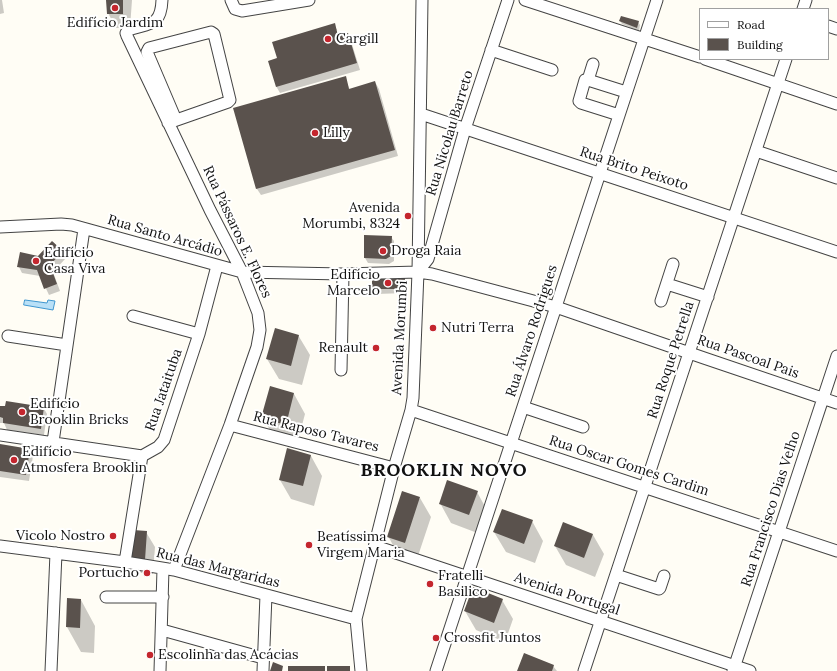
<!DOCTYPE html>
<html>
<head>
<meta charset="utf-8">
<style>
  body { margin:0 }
  #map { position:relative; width:837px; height:671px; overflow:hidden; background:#fffdf5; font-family:Lora,serif }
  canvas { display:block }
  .legend { position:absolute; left:699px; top:8px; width:130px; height:52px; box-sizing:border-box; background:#fff; border:1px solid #a0a0a0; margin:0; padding:5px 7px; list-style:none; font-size:12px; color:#111 }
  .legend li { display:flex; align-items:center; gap:8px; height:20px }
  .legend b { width:20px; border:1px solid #a0a0a0 }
</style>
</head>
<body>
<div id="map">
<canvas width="837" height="671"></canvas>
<ul class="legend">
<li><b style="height:5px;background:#fff"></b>Road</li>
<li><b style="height:11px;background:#5a524d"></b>Building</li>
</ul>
</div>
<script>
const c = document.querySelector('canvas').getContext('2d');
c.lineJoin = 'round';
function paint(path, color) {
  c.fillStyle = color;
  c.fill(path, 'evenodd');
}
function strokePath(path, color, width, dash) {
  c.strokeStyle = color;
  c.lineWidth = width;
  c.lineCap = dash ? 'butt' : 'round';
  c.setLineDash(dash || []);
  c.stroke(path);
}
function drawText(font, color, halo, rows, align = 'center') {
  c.font = font + ' Lora,serif';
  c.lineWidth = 4;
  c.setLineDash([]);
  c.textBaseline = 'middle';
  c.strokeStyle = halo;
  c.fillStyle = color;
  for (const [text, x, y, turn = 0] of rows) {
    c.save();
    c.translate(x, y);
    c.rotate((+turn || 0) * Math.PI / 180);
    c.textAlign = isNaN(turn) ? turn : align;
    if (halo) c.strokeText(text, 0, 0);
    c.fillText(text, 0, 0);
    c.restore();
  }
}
const water = new Path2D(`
  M25 300 47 303 48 300 55 301 53 310 24 305Z`);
const shadow = new Path2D(`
  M0 0H2L4 13 0 14Z
  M107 0H132L130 28H116L108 13Z
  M620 21 638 22 640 25 639 31 622 24Z
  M334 25 337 30H336L339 41 347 35 351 41 360 70 280 93 276 86 278 59Z
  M345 78 350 90 375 82 379 89 398 156 261 195 257 189 234 109Z
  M365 236 391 237 394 241V261L389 264 368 263 365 258Z
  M53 242 62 252 66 258 53 272 60 291 49 295 40 276 22 273 19 267 39 257Z
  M404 278 407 283V293L376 294 373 289Z
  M298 335 310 355 302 385 279 379 267 359Z
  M271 388 294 394 305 414 297 444 274 437 263 418Z
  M0 407H43L47 414 44 435 7 430 4 423H0Z
  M0 445 29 450 33 456 29 481 0 477Z
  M288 450 311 456 322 476 314 506 291 499 280 480Z
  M477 492 488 512 480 534 451 523 440 503Z
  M420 498 431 517 416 562 399 556 388 536Z
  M532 521 543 541 535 563 506 552 494 532Z
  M146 532 155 547 153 574 141 573 132 559Z
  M593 535 604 554 595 577 566 565 555 546Z
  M81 600 95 626 94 653 81 652 67 627Z
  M502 600 513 619 505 642 476 630 465 611Z
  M553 666 557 671H518Z`);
const building = new Path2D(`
  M106 0H123V14H107Z
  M621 16 639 21 637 28 619 21Z
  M335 23 338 36 348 33 357 63 276 87 268 61 277 58 272 42Z
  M346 76 349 89 375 81 395 150 256 189 233 108Z
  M364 235 392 236 391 256 386 259 364 258Z
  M52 241 63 251 50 265 57 284 44 289 37 270 17 267 20 252 38 256Z
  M372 277H405V289H372Z
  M275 328 299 335 291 366 266 359Z
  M270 386 294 393 286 425 261 418Z
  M6 401 44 407 41 429 3 423V418L0 417V406H5Z
  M0 444 30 449 26 475 0 471Z
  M287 448 311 455 303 486 279 480Z
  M447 480 478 491 469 515 439 504Z
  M402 491 420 497 405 543 387 537Z
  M502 509 533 520 524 544 493 532Z
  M563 522 593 534 584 558 554 546Z
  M133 530 147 531 145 560 131 559Z
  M473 587 503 599 494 623 464 611Z
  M67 598 81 599 80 628 66 627Z
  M524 653 554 665 552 671H517Z
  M273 662 283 666 282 671H270Z
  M288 666H325V671H288Z
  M327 666H350V671H327Z`);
const minor = new Path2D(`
  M162 0C161 27 149 23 128 30L126 33 127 36 210 210 242 272 258 313 260 330 257 347 230 425 174 570
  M231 0 235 9 242 11 309 0
  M525 0 700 57
  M803 9 806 0
  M828 26 837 29
  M491 50 552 70
  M705 59 837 104
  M593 64 588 80H585L579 101 581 103 619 115
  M588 80 626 92
  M421 114 837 252
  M168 123 228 102 230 100 214 34 211 32 149 48 147 52 176 120
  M756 151 837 178
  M0 227 61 224 72 225 242 272 343 274 418 272 432 274 556 307 704 358 837 403
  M418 272 428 259 465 129 508 0
  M667 284 708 297
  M661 301 673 264
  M133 316 199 334
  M8 336 67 345
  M341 370 343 274
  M523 407 583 427
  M411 410 837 551
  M230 425 394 468
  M0 435 142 456
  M53 442 84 229
  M0 546 125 562 174 570 356 619
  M375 546 750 671
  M125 562 142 456 158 447 164 440 199 334 217 266
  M616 575 659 589 660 588 664 576
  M106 597H163
  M162 630 263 658
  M51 671 56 553
  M160 671 163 569
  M263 671 266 595
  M361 671 356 619 394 468 411 410 413 398 418 272 422 0
  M436 671 657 0
  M584 671 786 59
  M733 671 837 356`);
const markers = [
  [115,8,4,"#c4262e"],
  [328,39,4,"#c4262e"],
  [315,133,4,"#c4262e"],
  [408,216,4,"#c4262e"],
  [383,251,4,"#c4262e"],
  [36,261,4,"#c4262e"],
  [388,283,4,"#c4262e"],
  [433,328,4,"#c4262e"],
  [376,348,4,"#c4262e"],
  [22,412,4,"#c4262e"],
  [14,460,4,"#c4262e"],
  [113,536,4,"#c4262e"],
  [309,545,4,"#c4262e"],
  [147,573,4,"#c4262e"],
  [430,584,4,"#c4262e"],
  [436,638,4,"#c4262e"],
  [150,655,4,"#c4262e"]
];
const poiNames = [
  ["Edifício Jardim",115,23,"center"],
  ["Cargill",336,39],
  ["Lilly",323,133],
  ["Avenida",400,208,"right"],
  ["Morumbi, 8324",400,224,"right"],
  ["Droga Raia",391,251],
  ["Edifício",44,253],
  ["Casa Viva",44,269],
  ["Edifício",380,275,"right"],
  ["Marcelo",380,291,"right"],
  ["Nutri Terra",441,328],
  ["Renault",368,348,"right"],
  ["Edifício",30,404],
  ["Brooklin Bricks",30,420],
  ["Edifício",22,452],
  ["Atmosfera Brooklin",22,468],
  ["Vicolo Nostro",105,536,"right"],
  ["Beatíssima",317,537],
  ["Virgem Maria",317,553],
  ["Portucho",139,573,"right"],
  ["Fratelli",438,576],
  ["Basilico",438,592],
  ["Crossfit Juntos",444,638],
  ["Escolinha das Acácias",158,655]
];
const streetNames = [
  ["Rua Nicolau Barreto",450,133,-73],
  ["Rua Brito Peixoto",634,169,18],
  ["Rua Pássaros E. Flores",237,232,65],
  ["Rua Santo Arcádio",165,236,16],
  ["Rua Álvaro Rodrigues",532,331,-72],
  ["Avenida Morumbi",400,338,-87],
  ["Rua Pascoal Pais",748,357,19],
  ["Rua Roque Petrella",671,360,-72],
  ["Rua Jataituba",164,390,-71],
  ["Rua Raposo Tavares",316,432,14],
  ["Rua Oscar Gomes Cardim",629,466,18],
  ["Rua Francisco Dias Velho",771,509,-72],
  ["Rua das Margaridas",218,568,14],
  ["Avenida Portugal",567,594,18]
];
const districtNames = [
  ["BROOKLIN NOVO",444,471]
];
paint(water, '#b9e0f7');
strokePath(water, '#3f96cf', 1);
paint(shadow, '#0003');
paint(building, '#5a524d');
strokePath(minor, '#444', 13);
strokePath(minor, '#fff', 11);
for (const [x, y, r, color] of markers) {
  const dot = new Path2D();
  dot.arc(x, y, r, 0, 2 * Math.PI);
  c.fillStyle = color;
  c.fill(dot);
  strokePath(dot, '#fff', 1.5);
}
drawText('14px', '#111', '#fff', poiNames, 'left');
drawText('14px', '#111', '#fff', streetNames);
c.letterSpacing = '1px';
drawText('bold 18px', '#111', '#fff', districtNames);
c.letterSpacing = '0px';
</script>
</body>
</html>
